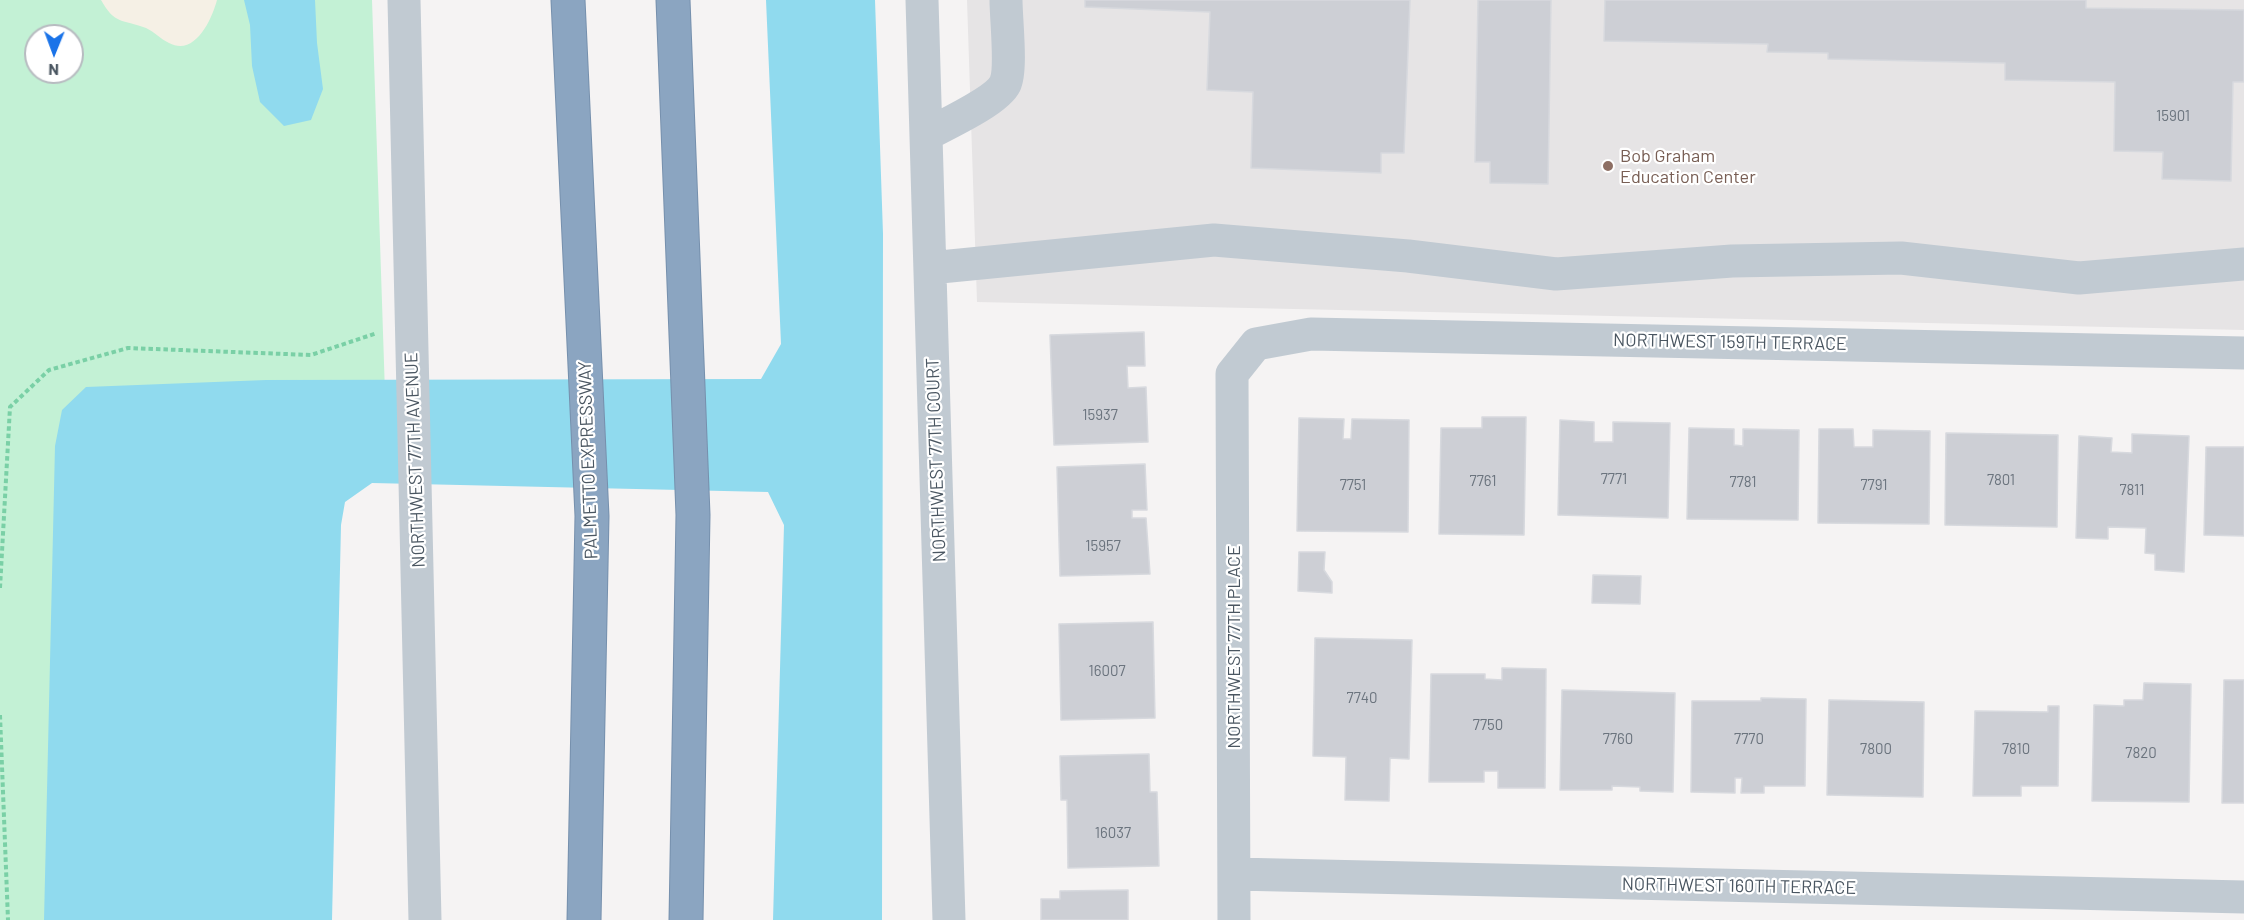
<!DOCTYPE html>
<html>
<head>
<meta charset="utf-8">
<style>
  body { margin:0 }
  #map { position:relative; width:2244px; height:920px; overflow:hidden; background:#f5f3f3; font-family:Barlow,sans-serif }
  canvas { display:block }
  .north { position:absolute; left:24px; top:24px; width:60px; height:60px; box-sizing:border-box; background:#fff; border:2px solid #b7bbc0; border-radius:50%; rotate:181deg; font-size:16px; font-weight:700; line-height:24px; text-align:center; color:#4a5661 }
  .north::after { content:''; display:block; margin:auto; width:21px; height:27px; background:#1a73e8; clip-path:polygon(50% 0,100% 100%,50% 72%,0 100%) }
</style>
</head>
<body>
<div id="map">
<canvas width="2244" height="920"></canvas>
<div class="north">N</div>
</div>
<script>
const c = document.querySelector('canvas').getContext('2d');
c.lineJoin = 'round';
function paint(path, color) {
  c.fillStyle = color;
  c.fill(path, 'evenodd');
}
function strokePath(path, color, width, dash) {
  c.strokeStyle = color;
  c.lineWidth = width;
  c.lineCap = dash ? 'butt' : 'round';
  c.setLineDash(dash || []);
  c.stroke(path);
}
function drawText(font, color, halo, rows, align = 'center') {
  c.font = font + ' Barlow,sans-serif';
  c.lineWidth = 4.5;
  c.setLineDash([]);
  c.textBaseline = 'middle';
  c.strokeStyle = halo;
  c.fillStyle = color;
  for (const [text, x, y, turn = 0] of rows) {
    c.save();
    c.translate(x, y);
    c.rotate((+turn || 0) * Math.PI / 180);
    c.textAlign = isNaN(turn) ? turn : align;
    if (halo) c.strokeText(text, 0, 0);
    c.fillText(text, 0, 0);
    c.restore();
  }
}
const education = new Path2D(`
  M967 0H2244V330L977 302Z`);
const green = new Path2D(`
  M0 0H372L385 393 74 920H0ZM36 36H72V72H36Z`);
const sand = new Path2D(`
  M101 0H217C212 19 195 57 169 43 160 39 155 32 146 28 122 19 115 25 101 0Z`);
const water = new Path2D(`
  M244 0H315L317 43 323 89 311 120 284 126 260 102 252 66 250 25Z
  M766 0H875L883 234 882 920H773L784 525 768 492 372 483 345 502 341 525 332 920H44L55 446 62 410 86 387 266 380 761 379 781 344Z`);
const building = new Path2D(`
  M1085 0H1410L1404 153H1381V173L1251 168 1253 92 1207 90 1210 12 1085 7Z
  M1478 0H1551L1548 184 1490 183V162H1475Z
  M1605 0H2086V8L2244 10V82H2233L2231 181 2162 179 2163 152 2114 151 2115 82 2005 80V63L1828 59V53L1767 52 1768 44 1604 41Z
  M1144 332 1145 366H1127L1128 388 1146 387 1148 442 1054 445 1050 335Z
  M1482 417H1526L1524 535 1439 534 1441 428H1482Z
  M1299 418 1344 419 1343 439H1351L1352 419 1409 420 1408 532 1297 531Z
  M1560 420 1594 422V442H1613V422L1670 423 1668 518 1558 515Z
  M1689 428 1734 429V445L1743 446V429L1799 430 1798 520 1687 519Z
  M1819 429H1853L1854 447H1873V430L1930 431 1929 524 1818 523Z
  M1946 433 2058 435 2057 527 1945 525Z
  M2132 434 2189 436 2184 572 2155 570V554L2145 553 2146 528 2108 527V539L2076 538 2079 436 2112 438 2111 452 2132 453Z
  M2206 447H2244V536L2204 535Z
  M1145 464 1147 510H1132V518H1146L1150 574 1060 576 1057 467Z
  M1299 552H1325L1324 570 1332 582V593L1298 591Z
  M1593 575 1641 576 1640 604 1592 603Z
  M1153 622 1155 718 1061 720 1059 624Z
  M1315 638 1412 640 1409 759 1390 758 1389 801 1345 800 1346 757 1313 756Z
  M1502 668 1546 669 1545 788H1498V771H1484V782H1429L1431 674H1485V679L1502 680Z
  M2224 680H2244V803H2222Z
  M2144 683 2191 684 2189 802 2092 801 2094 705 2124 706V700H2143Z
  M1562 690 1675 693 1673 792 1640 791V787L1612 786V790H1560Z
  M1761 698 1806 699 1805 786H1764V793H1741L1742 778H1735V793L1691 792 1692 701H1761Z
  M1829 700 1924 702 1923 797 1827 795Z
  M2048 706H2059L2058 786H2021V796H1973L1975 711 2048 712Z
  M1149 754 1150 792H1157L1159 866 1068 868 1067 800H1061L1060 756Z
  M1128 890V920H1041V899H1060V891Z`);
const path = new Path2D(`
  M0 588 10 407 49 370 128 348 311 355 377 333
  M0 715 8 920`);
const minor = new Path2D(`
  M404 0 425 920
  M922 0 949 920
  M926 135C944 125 997 101 1005 84 1012 70 1006 19 1006 0
  M930 268 1214 240 1408 256 1556 274 1732 261 1901 258 2079 278 2244 264
  M1235 874 2244 897
  M1234 920 1232 374 1256 344 1311 334 2244 353`);
const highway = new Path2D(`
  M568 0 592 516 584 920
  M673 0 693 515 686 920`);
const markers = [
  [1608,166,6,"#8d6e63"]
];
const numberNames = [
  ["15901",2173,116],
  ["15937",1100,415],
  ["7771",1614,479],
  ["7801",2001,480],
  ["7761",1483,481],
  ["7781",1743,482],
  ["7751",1353,485],
  ["7791",1874,485],
  ["7811",2132,490],
  ["15957",1103,546],
  ["16007",1107,671],
  ["7740",1362,698],
  ["7750",1488,725],
  ["7760",1618,739],
  ["7770",1749,739],
  ["7800",1876,749],
  ["7810",2016,749],
  ["7820",2141,753],
  ["16037",1113,833]
];
const educationNames = [
  ["Bob Graham",1620,156],
  ["Education Center",1620,177]
];
const streetNames = [
  ["NORTHWEST 159TH TERRACE",1730,342,1],
  ["NORTHWEST 77TH AVENUE",415,460,-92],
  ["PALMETTO EXPRESSWAY",588,460,-92],
  ["NORTHWEST 77TH COURT",936,460,-92],
  ["NORTHWEST 77TH PLACE",1234,647,-90],
  ["NORTHWEST 160TH TERRACE",1739,886,1]
];
paint(education, '#e6e4e5');
paint(green, '#c3f1d5');
paint(sand, '#f5f0e5');
paint(water, '#90daee');
paint(building, '#cdcfd5');
strokePath(building, '#d7d9de', 1.5);
strokePath(highway, '#7690ad', 35);
strokePath(path, '#7ad0a6', 4, [4.5, 3]);
strokePath(minor, '#c1cad2', 33);
strokePath(highway, '#8ba5c1', 33);
for (const [x, y, r, color] of markers) {
  const dot = new Path2D();
  dot.arc(x, y, r, 0, 2 * Math.PI);
  c.fillStyle = color;
  c.fill(dot);
  strokePath(dot, '#fff', 2);
}
drawText('15px', '#6b747e', null, numberNames);
drawText('18px', '#785e54', '#fff', educationNames, 'left');
drawText('18px', '#4a5661', '#fff', streetNames);
</script>
</body>
</html>
